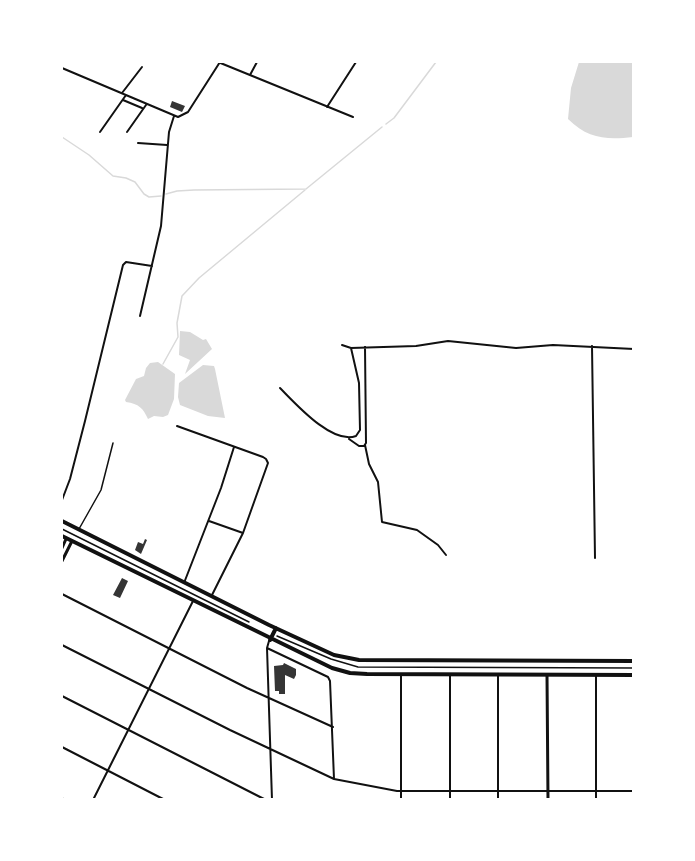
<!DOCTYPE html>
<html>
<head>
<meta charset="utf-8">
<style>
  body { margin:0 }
  #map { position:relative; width:695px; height:861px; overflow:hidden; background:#fff; font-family:"Nunito Sans",sans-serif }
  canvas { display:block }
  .frame { position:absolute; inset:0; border:63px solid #fff; pointer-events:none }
</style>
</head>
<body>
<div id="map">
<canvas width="695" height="861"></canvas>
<div class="frame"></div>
</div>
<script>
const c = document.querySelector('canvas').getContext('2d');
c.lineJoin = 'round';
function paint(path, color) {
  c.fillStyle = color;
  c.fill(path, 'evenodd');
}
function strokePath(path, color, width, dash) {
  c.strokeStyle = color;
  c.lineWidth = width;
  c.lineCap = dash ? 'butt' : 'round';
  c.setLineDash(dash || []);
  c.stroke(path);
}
const water = new Path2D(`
  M579 62H633V137C607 140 588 139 568 119L571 88Z
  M180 331 190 332 203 340 206 339 212 349 185 374 190 360 179 355Z
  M158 362 175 374 174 399 168 415 163 417 154 416 148 419C143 408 139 404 126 402L125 400 136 379 144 376 146 368 150 363Z
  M203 365 214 366 215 369 225 418 208 416 180 405 178 397 179 383Z`);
const stream = new Path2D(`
  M386 124 394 118 436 62
  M62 137 89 155 113 176 126 178 135 182 144 194 149 197 161 196
  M166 194 177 191 194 190 306 189 382 127
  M163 364 178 337 177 323 182 296 199 278 305 190`);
const building = new Path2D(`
  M172 101 185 106 182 112 170 107Z
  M145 539 147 540 141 554 135 550 138 542 143 544Z
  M122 578 128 581 120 598 113 595Z
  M284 663 296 669V675L294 679 285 675V694H279V691H275L274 666 283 665Z`);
const path = new Path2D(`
  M62 529 249 622
  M277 636 331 659 358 667 634 668`);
const service = new Path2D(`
  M79 529 101 490 113 443`);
const minor = new Path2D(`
  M218 62 353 117
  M62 68 178 117 188 112 220 62
  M250 75 257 62
  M122 93 142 67
  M123 100 142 108
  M327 107 356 62
  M100 132 126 95
  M127 132 146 105
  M138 143 167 145
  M140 316 161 226 169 132 174 116
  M342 345 351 348 416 346 448 341 516 348 553 345 634 349
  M592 346 595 558
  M280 388C295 403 332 445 356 436L360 430 359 383 351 348
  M177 426 263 457 266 459 268 463 243 533 212 595
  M349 439 359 446H364L366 443 365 347
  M365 445 369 464 378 482 382 522 417 530 438 545 446 555
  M62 500 70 479 85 421 123 265 126 262 152 266
  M209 521 243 533
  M184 583 221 488 234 447
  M62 594 247 688 333 727
  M269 641 267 648 272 800
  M62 645 230 730 334 779 397 791H634
  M267 648 328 677 330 681 334 779
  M401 674V800
  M498 674V800
  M62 696 266 800
  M62 747 165 800
  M62 798 64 800
  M93 800 193 601
  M450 800V674
  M596 800V676`);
const tertiary = new Path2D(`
  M62 548 66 539
  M62 561 72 541
  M547 675 548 800`);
const primary = new Path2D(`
  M62 521 269 625 334 655 359 660 634 661
  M62 536 332 668 350 673 367 674 634 675
  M270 640 276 628`);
paint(water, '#d9d9d9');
strokePath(stream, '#d9d9d9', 1.5);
paint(building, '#353535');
strokePath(path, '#111', 1.5);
strokePath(service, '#111', 1.5);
strokePath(minor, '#111', 2);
strokePath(tertiary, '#111', 3);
strokePath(primary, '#111', 4);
</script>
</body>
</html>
